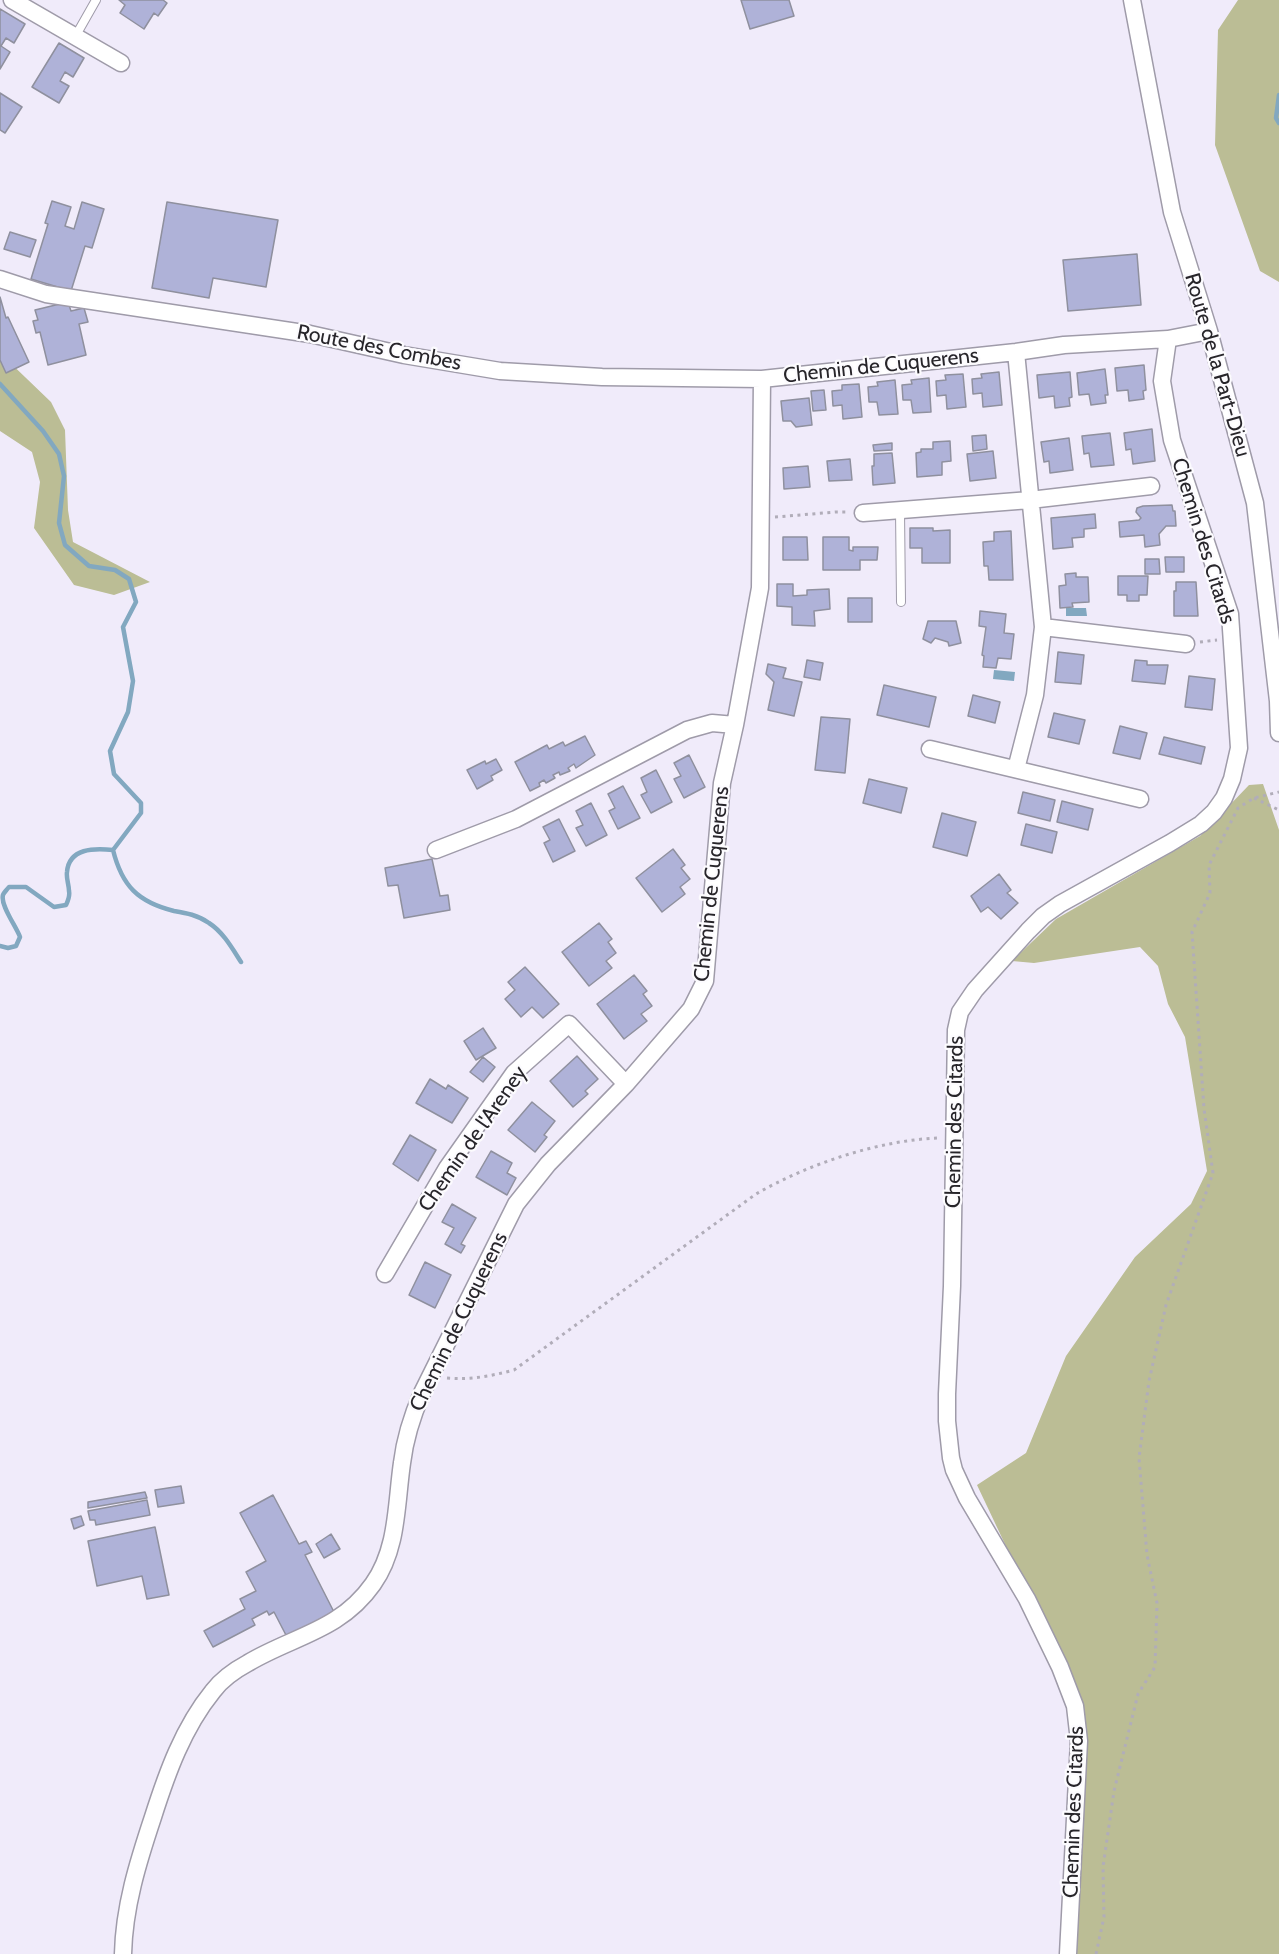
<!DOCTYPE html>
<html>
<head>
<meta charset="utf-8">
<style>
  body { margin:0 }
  canvas { display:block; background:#f0ebfa }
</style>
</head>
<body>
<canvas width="1279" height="1954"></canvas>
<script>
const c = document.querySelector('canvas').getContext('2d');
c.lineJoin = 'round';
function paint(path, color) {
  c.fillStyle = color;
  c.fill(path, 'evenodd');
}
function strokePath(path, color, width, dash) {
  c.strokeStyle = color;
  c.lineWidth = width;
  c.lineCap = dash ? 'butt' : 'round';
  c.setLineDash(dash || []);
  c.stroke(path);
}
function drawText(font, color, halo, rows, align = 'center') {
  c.font = font + ' Cabin,sans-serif';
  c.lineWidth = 4.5;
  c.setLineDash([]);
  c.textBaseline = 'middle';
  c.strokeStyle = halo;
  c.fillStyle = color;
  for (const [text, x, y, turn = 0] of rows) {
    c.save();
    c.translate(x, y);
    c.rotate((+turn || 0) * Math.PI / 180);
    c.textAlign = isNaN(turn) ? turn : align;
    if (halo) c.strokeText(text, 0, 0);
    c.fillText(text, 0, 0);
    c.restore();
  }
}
const forest = new Path2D(`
  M1238 0H1279V282L1260 271 1215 145 1218 30Z
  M0 353 51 402 65 430 68 510 73 542 150 582 114 595 74 585 34 528 40 482 32 452 0 431Z
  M1263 784 1279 830V1954H1074V1690L977 1485 1026 1453 1066 1356 1135 1257 1191 1204 1207 1171 1185 1037 1168 1004 1158 966 1140 947 1034 963 1012 961 1056 919 1200 836 1249 785Z`);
const water = new Path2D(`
  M1066 608H1086L1087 616H1066Z
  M994 670 1015 672 1014 681 993 679Z`);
const stream = new Path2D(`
  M1279 95 1276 118 1279 123
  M0 384 43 431 59 454 64 476 59 523 65 545 89 566 115 570 129 579 136 602 123 627 133 681 128 712 110 751 114 774 141 803V813L113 850C122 886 138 902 174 911 186 913 198 915 209 923 223 932 232 948 241 962
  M0 946 8 948 16 946 20 937C16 926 0 905 3 895 3 894 8 888 9 887H26L54 907 66 905C68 901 70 896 69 891 69 885 66 878 67 872 69 848 94 848 113 850`);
const building = new Path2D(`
  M119 0H163L167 3 158 16 154 13 144 29 120 13 125 5Z
  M741 0H789L794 16 750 29Z
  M0 9 25 24 14 43 6 38 1 46 10 52 0 69Z
  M59 43 84 58 73 77 65 72 60 81 69 86 59 103 32 87Z
  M0 93 22 107 5 133 0 130Z
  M52 201 71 207 65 226 74 229 82 202 104 209 92 248 85 246 71 291 31 279 48 224 45 223Z
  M167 202 278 220 266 287 213 278 209 298 152 288Z
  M10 232 36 240 30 257 4 249Z
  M1137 254 1141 305 1068 311 1063 260Z
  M0 297 6 318 8 317 29 362 6 373 0 360Z
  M68 302 71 311 84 308 88 322 79 324 86 355 48 365 40 332 36 333 33 321 38 320 35 310Z
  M1144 365 1146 390 1143 391 1144 399 1129 401 1128 390 1117 391 1115 368Z
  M1105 369 1108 395H1105L1106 403 1091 405 1089 394 1079 395 1077 373Z
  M999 372 1002 405 983 407 982 393 973 394 972 379 982 378 981 374Z
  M1070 372 1072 397 1069 398 1070 406 1055 408 1054 396 1039 398 1037 375Z
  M963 374 966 407 947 409 946 395 937 396 936 381 946 380 945 375Z
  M929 378 931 412 913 413 911 400H903L902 385 912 384 911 380Z
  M895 380 898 414 879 415 877 402H869L868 387 878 386 877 382Z
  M859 384 862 417 843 419 842 405 833 406 832 391 842 390V385Z
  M824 390 826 410 813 411 811 391Z
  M809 398 812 425 796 427 791 421H783L781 401Z
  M1152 429 1155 461 1133 464 1131 449 1126 450 1124 433Z
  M1110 433 1114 465 1091 467 1089 453 1084 454 1082 436Z
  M986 435 987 449 973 451 972 436Z
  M1069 438 1073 470 1050 473 1049 461 1044 462 1041 442Z
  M950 441 951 461 942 462V475L917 477 916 453 921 452V449H933V442Z
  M892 443V450L874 451 873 445Z
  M993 451 996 478 970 481 967 454Z
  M892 453 895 483 873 485 872 466H874V454Z
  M850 459 852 480 829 481 827 461Z
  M808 466 810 487 784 489 783 468Z
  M1172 505 1173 511H1175L1176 526H1166L1159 534 1160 545 1145 547 1144 535 1120 537 1119 522 1139 520 1141 518 1136 512 1137 508 1143 506Z
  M1095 514 1096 528 1084 529V537L1072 538 1073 547 1053 549 1051 518Z
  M910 528H933V531L950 530V563H922V548H910Z
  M1011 531 1013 580H989L988 566H984L983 542 994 541V532Z
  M783 537H807L808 560H783Z
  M823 537H849V550L853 551V547H878L877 560H860V570H823Z
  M1165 557H1184V572H1166Z
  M1145 559H1159L1160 574H1145Z
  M1076 573V577H1088L1089 602 1072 603 1073 607 1060 608 1059 586 1066 585 1065 574Z
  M1118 576H1148L1147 595H1139V601H1127V595H1118Z
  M1176 582H1196L1198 616H1174V591H1176Z
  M777 584H793V596L807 595V590L829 589 830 609 814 611 815 626 792 625V607L777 606Z
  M848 598H872V622H848Z
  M980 611 1006 614 1004 633 1014 634 1011 659 998 658 996 668 983 667 984 656 982 655 986 627 979 626Z
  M928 621H956L961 643 949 646 948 642 935 638 931 643 923 639Z
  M1058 652 1084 655 1081 684 1055 682Z
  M807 660 823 663 820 680 804 677Z
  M1135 660 1147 661V665H1168L1165 684 1132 681Z
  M768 664 786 668 783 678 802 682 794 716 768 710 774 682 766 674Z
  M1189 676 1215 679 1212 710 1185 707Z
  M884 685 936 697 929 727 877 715Z
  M973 695 1000 702 995 723 968 716Z
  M1054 713 1085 720 1079 744 1048 737Z
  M821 717 850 719 845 773 815 770Z
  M1120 726 1147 733 1140 759 1113 753Z
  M585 736 595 755 576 768 574 764 568 768 570 771 560 775 559 772 553 775 555 778 546 783 544 780 539 783 540 786 530 791 515 762 547 745 549 749 563 742 565 746Z
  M1164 737 1205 747 1201 764 1159 754Z
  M689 755 705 787 684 798 674 779 681 776 674 763Z
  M496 759 502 770 491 776 493 780 477 789 467 770 485 761 486 764Z
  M656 770 672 802 651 813 641 795 647 792 641 778Z
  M869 779 907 788 901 813 863 803Z
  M623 786 640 818 618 829 609 811 615 808 608 794Z
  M1023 792 1055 800 1050 821 1018 813Z
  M1062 801 1093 809 1088 830 1057 822Z
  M591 803 607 835 586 846 576 828 583 825 576 811Z
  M942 813 976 822 967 856 933 847Z
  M559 819 575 851 553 862 544 843 550 840 543 827Z
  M1026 824 1057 832 1052 853 1021 845Z
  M673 849 685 865 681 868 690 879 680 887 685 894 662 912 636 878Z
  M432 859 440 896 448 895 450 910 404 918 398 885 388 886 385 868Z
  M999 874 1011 890 1007 893 1018 903 1001 919 988 907 981 912 971 896Z
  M599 923 612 939 608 942 616 953 606 961 612 968 589 986 562 952Z
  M525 967 559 1004 543 1018 532 1007 521 1017 505 999 515 990 508 982Z
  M634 975 647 991 643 994 652 1006 641 1014 647 1021 624 1039 597 1004Z
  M483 1028 496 1048 476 1060 464 1041Z
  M577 1056 598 1079 585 1091 588 1094 573 1107 550 1081Z
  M483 1057 495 1067 483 1082 470 1072Z
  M430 1079 446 1089 448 1085 468 1098 452 1123 416 1103Z
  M532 1102 555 1121 544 1135 547 1137 535 1152 508 1130Z
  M410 1135 436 1150 418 1181 393 1164Z
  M491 1151 512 1163 507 1173 516 1178 507 1195 476 1177Z
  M452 1204 476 1218 461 1244 465 1246 461 1253 445 1244 454 1228 442 1222Z
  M425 1262 451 1275 435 1308 409 1295Z
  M181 1486 184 1503 158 1507 155 1490Z
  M145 1492 147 1498 88 1508V1502Z
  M273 1495 299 1544 306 1541 312 1552 305 1555 335 1614 288 1639 274 1612 269 1615 267 1611 252 1619 255 1625 213 1647 204 1631 245 1609 240 1599 256 1591 246 1572 266 1561 240 1513Z
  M147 1500 150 1515 96 1525 95 1520H90L88 1511Z
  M81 1516 84 1525 74 1529 71 1519Z
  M155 1527 169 1595 147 1599 142 1576 97 1586 88 1541Z
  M331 1534 340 1549 324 1558 316 1544Z`);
const path = new Path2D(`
  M775 517 836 512H849
  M1200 642 1217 640
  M1254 798 1279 810
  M447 1378C471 1380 491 1376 514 1370L756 1194C808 1164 879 1140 939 1138
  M1096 1954 1104 1917 1103 1867 1114 1791 1138 1694 1155 1667 1157 1603 1147 1555 1139 1458 1149 1381 1166 1305 1213 1173 1204 1109 1192 932 1210 893 1209 865 1238 808 1254 798 1279 792`);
const service = new Path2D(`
  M75 37 96 0
  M900 510 901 602`);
const minor = new Path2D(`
  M12 0 121 63
  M1132 0 1172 212 1209 331 1255 503 1278 701 1279 733
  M0 279 46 294 310 334 404 355 500 371 602 377 762 379
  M1016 352 1043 627 1186 644
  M863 513 1030 500 1151 486
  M930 749 1140 799
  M1016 769 1035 695 1043 627
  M436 850 516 819 687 730 712 723 735 725
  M385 1274 447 1168 514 1073 569 1024 626 1084
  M123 1954C124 1907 138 1862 153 1817 167 1773 183 1728 213 1691 222 1679 235 1670 248 1663 293 1636 340 1631 373 1584 398 1549 396 1504 402 1463 405 1438 412 1416 422 1393L516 1204 548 1164 626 1084 691 1009 705 981 722 783 735 725 760 588 762 379 1016 352 1064 345 1168 339
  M1068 1954 1079 1741 1075 1706 1060 1667 1027 1599 967 1498 954 1470 951 1458 947 1421V1394L952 1286 956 1030 960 1012 975 990 1028 931 1043 916 1060 904 1170 843 1201 824 1214 812 1224 798 1232 779 1239 748 1230 614 1172 440 1162 381 1168 339 1209 331`);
const streetNames = [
  ["Route des Combes",379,348,11],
  ["Route de la Part-Dieu",1217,365,74],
  ["Chemin de Cuquerens",881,366,-6],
  ["Chemin des Citards",1203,541,73],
  ["Chemin de Cuquerens",712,884,-84],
  ["Chemin des Citards",955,1122,-89],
  ["Chemin de l'Areney",473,1139,-55],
  ["Chemin de Cuquerens",459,1322,-64],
  ["Chemin des Citards",1074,1812,-88]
];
paint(forest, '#bbbd95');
paint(water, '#82a8c0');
strokePath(stream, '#82a8c0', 4.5);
paint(building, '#afb2d8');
strokePath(building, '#8f909e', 1.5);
strokePath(service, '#9f9ba9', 10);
strokePath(minor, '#9f9ba9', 19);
strokePath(path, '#b1adb9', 3, [3, 4.5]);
strokePath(service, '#fff', 8);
strokePath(minor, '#fff', 16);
drawText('21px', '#27252a', '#fcfbfe', streetNames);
</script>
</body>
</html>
